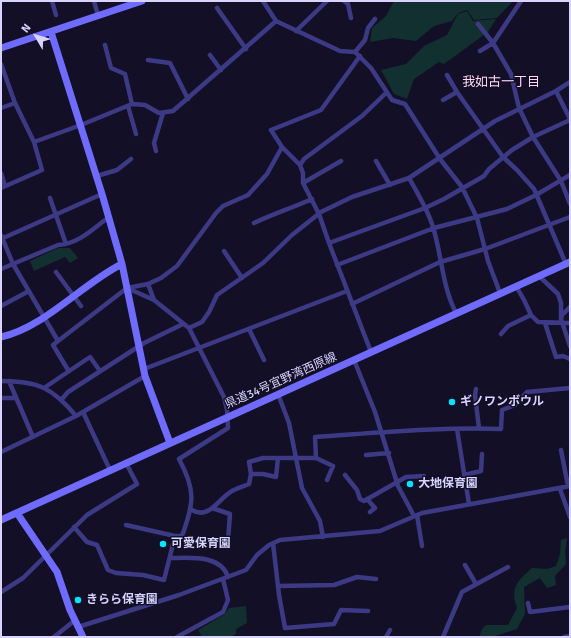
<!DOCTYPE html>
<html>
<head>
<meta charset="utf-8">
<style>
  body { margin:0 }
  #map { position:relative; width:571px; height:638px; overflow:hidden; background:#130f26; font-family:Signika,sans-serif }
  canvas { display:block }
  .frame { position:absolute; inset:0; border:2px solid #d9d4ff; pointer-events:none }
  .north { position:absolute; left:16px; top:16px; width:40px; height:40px; -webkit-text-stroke:3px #130f26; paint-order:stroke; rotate:308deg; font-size:11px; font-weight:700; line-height:16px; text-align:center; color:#d9d4ff }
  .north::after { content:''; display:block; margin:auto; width:14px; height:18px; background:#d9d4ff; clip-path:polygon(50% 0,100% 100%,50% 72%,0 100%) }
</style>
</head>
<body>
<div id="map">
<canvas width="571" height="638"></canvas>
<div class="frame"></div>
<div class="north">N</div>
</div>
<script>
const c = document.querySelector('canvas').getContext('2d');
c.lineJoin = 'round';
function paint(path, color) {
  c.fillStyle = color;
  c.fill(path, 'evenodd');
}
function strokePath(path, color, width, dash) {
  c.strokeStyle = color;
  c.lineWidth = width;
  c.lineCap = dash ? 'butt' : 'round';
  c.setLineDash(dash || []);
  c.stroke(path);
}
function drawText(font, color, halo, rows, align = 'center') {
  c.font = font + ' Signika,"Noto Sans JP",sans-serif';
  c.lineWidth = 3;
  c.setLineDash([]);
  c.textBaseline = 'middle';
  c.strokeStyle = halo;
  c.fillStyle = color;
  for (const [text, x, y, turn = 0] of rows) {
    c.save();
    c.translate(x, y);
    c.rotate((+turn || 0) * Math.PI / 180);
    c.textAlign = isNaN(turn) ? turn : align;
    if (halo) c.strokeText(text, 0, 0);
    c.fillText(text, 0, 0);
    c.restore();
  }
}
const green = new Path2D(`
  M394 1 408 2 513 1 497 18 474 20 467 10 458 13 452 21 434 26 416 41 393 38 370 42 372 28 386 16Z
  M467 11 473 21 496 19 488 32 444 64 439 62 414 79 407 99 394 94 381 70 406 64 424 46 447 35 458 14Z
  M58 248H70L78 258 70 263 65 257 34 271 30 261Z
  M567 538 565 551 566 564 555 576 556 585 547 588 540 578 524 587 525 614 517 629 492 637H479L482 629 486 625H508L517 608C510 588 517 581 532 568L547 569 556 566 560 554 561 540Z
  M246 606 247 623 236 629V634L231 637H202L198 630 225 614 229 608Z`);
const street = new Path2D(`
  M52 1 56 15
  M94 1 98 16
  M263 1 276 21 340 51 355 52 371 68 392 100 405 104 440 159 462 187 477 218 488 261 500 293
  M344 1 348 4 351 18
  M217 8 246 49
  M478 24 493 43 511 74 519 108 533 137 561 181 570 204
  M296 31 327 1
  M105 45 111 68 125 74 132 104
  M480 51 493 43 521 1
  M355 52 365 40 368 28 375 19
  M210 55 221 70
  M148 60 170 63 188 99
  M1 64 15 103 34 142 42 170 1 188
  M447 75 457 92
  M556 91 570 119
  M443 100 457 92 503 157 517 170 534 189 566 264
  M128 106 136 134
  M1 108 15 103
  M34 142 81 125 132 104 145 105 159 113 173 111 276 21
  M156 151 154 143 163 113
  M376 161 390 185
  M300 165 282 147 271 130 321 110 360 56
  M1 173 5 186
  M97 176 117 170 131 159
  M409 178C418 194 428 210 433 227 442 256 442 286 456 313
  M303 183 341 161
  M50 198 66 244
  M254 223C273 214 292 208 312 199
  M1 235 13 264 58 341 127 288 148 284 161 278 177 266 216 213 223 206 248 195 267 174 282 147
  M1 239 102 194
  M329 243 425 208 444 199 484 176 489 169 512 150 533 137 570 120
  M224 251 242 278
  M337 265 434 228 507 209 536 195 570 175
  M1 269 58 245C79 244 94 228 109 217
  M56 272 81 306
  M539 276 558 294 561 303V319
  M148 284 154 300
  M516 286 524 300 531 315 538 322 570 323
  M352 304 440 262 485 249 570 217
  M1 306 29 291
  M570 307 562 315 561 319 570 346
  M545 323 556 357 563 356 570 359
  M189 328 202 322 209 312 217 295 263 263 292 235 321 212 352 197 409 178 495 121 556 91 570 82
  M249 329 264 360
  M501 334 508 326 531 315
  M58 341 53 345 68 370
  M371 352 329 243 319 214 303 183V173L300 165 304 159 362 116 386 93
  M354 360 375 412 398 486 414 516
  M144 369 347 291
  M1 381C38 381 53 388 76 416L145 376
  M9 381 33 437
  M44 388 90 357 100 371
  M476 389 475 395 479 428
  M278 394 289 423 302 488 320 521 323 537
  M1 398H16
  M62 399 68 392 144 343 183 324
  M83 412 110 470
  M457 429 469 504
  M561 450 568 486
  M1 452 76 416
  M366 455 389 453
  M316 458 333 466 327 480
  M251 474H263L276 477 278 458
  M345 475 357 490 360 499 364 501 406 477 424 476
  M464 475 481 471 482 454
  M560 489 570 517
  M367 499 375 508 370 512
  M212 508 230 514 228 541
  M192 510C209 520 218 499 232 491 237 488 244 486 249 484L251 474 249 462 263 458H316L315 437C376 433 439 427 501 429L502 410 515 405 527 392 570 388
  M417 515 422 546
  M126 525 175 536
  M74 527 87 542 97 545 108 570 116 573 143 575 164 580 175 536H182C194 503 196 490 179 459L228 428 227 410 224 397 189 328 154 300 127 288
  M273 543 279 595 285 628 334 624 341 610 368 611
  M170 558C189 558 221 554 228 577
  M465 565 476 584
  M278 586 334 585 357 577 376 579
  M1 592 23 578 87 515 137 484 126 463
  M528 603 530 612 570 607
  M78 627 179 595 246 570 257 555 269 545 280 540 380 531 422 513 570 486
  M54 637 74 621
  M177 637 223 612 228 600 223 579
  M386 637 390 630
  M443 637 462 592 508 567
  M564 637 570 636`);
const secondary = new Path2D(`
  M51 32 102 194 122 264 145 376 170 443
  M1 48 142 1
  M1 337C44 328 83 283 122 264
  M17 513 57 572 70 610 83 637
  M1 520 570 262`);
const markers = [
  [452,402,4,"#00e5ff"],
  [410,484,4,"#00e5ff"],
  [163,544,4,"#00e5ff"],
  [78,600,4,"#00e5ff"]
];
const streetNames = [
  ["県道34号宜野湾西原線",281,381,-24]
];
const poiNames = [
  ["ギノワンボウル",460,402],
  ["大地保育園",418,484],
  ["可愛保育園",171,544],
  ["きらら保育園",86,600]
];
const neighbourhoodNames = [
  ["我如古一丁目",501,83]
];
paint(green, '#12302f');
strokePath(street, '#3d3a85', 4.5);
strokePath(secondary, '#6f6bff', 7);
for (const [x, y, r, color] of markers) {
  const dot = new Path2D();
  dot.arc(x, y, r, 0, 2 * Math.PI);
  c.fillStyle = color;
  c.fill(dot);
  strokePath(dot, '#130f26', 1.5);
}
drawText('12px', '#d9d4ff', '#130f26', streetNames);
drawText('bold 12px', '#d9d4ff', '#130f26', poiNames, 'left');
drawText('13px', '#ffd6f0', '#130f26', neighbourhoodNames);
</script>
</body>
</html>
